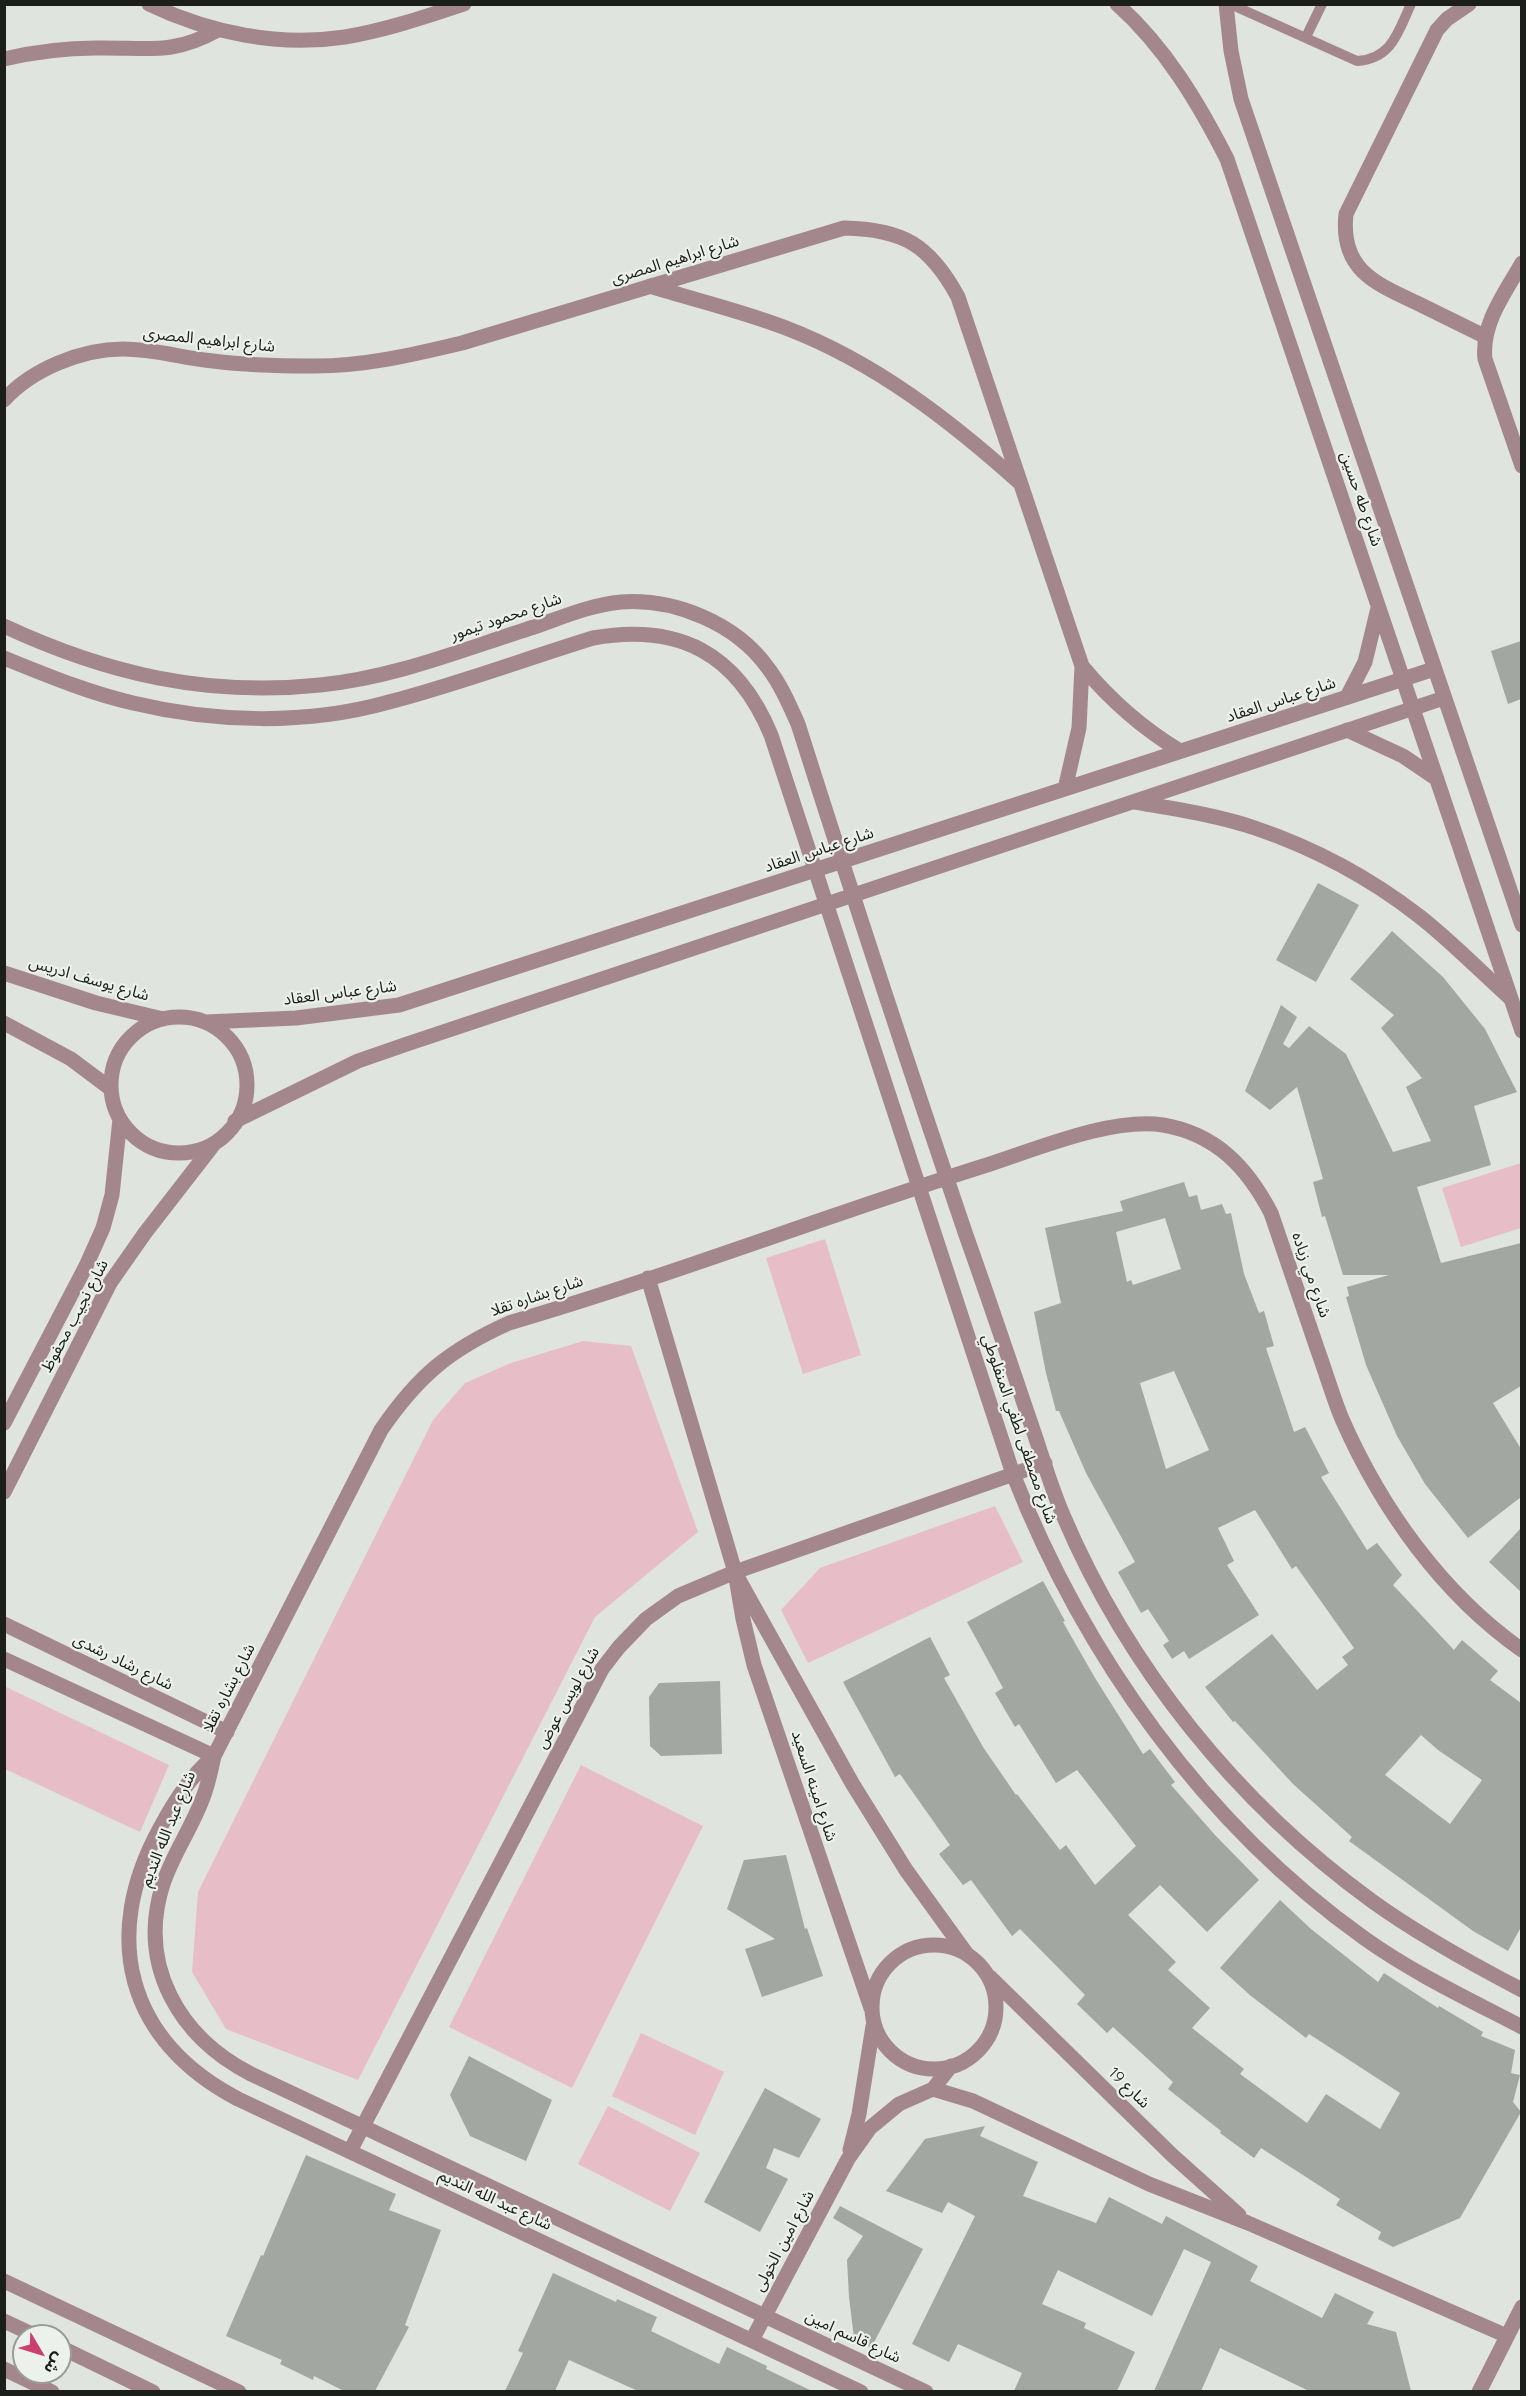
<!DOCTYPE html>
<html>
<head>
<meta charset="utf-8">
<style>
  body { margin:0 }
  #map { position:relative; width:1526px; height:2396px; overflow:hidden; background:#dfe4de; font-family:Quicksand,"Noto Sans Arabic",sans-serif }
  canvas { display:block }
  .frame { position:absolute; inset:0; border:6px solid #1c1e1c; pointer-events:none }
  .north { position:absolute; left:12px; top:2324px; width:60px; height:60px; box-sizing:border-box; background:#ecf1eb; border:2px solid #999d98; border-radius:50%; rotate:128deg; font-size:16px; font-weight:700; line-height:24px; text-align:center; color:#1c1e1c }
  .north::after { content:''; display:block; margin:auto; width:21px; height:27px; background:#ca3e70; clip-path:polygon(50% 0,100% 100%,50% 72%,0 100%) }
</style>
</head>
<body>
<div id="map">
<canvas width="1526" height="2396"></canvas>
<div class="frame"></div>
<div class="north">ش</div>
</div>
<script>
const c = document.querySelector('canvas').getContext('2d');
c.lineJoin = 'round';
function paint(path, color) {
  c.fillStyle = color;
  c.fill(path, 'evenodd');
}
function strokePath(path, color, width, dash) {
  c.strokeStyle = color;
  c.lineWidth = width;
  c.lineCap = dash ? 'butt' : 'round';
  c.setLineDash(dash || []);
  c.stroke(path);
}
function drawText(font, color, halo, rows, align = 'center') {
  c.font = font + ' Quicksand,"Noto Sans Arabic",sans-serif';
  c.lineWidth = 4.5;
  c.setLineDash([]);
  c.textBaseline = 'middle';
  c.strokeStyle = halo;
  c.fillStyle = color;
  for (const [text, x, y, turn = 0] of rows) {
    c.save();
    c.translate(x, y);
    c.rotate((+turn || 0) * Math.PI / 180);
    c.textAlign = isNaN(turn) ? turn : align;
    if (halo) c.strokeText(text, 0, 0);
    c.fillText(text, 0, 0);
    c.restore();
  }
}
const green = new Path2D(`
  M1521 1163V1228L1461 1247 1442 1188Z
  M825 1239 861 1355 803 1374 766 1258Z
  M583 1341 631 1346 698 1532 595 1617 358 2080 226 2029 192 1972 198 1892 433 1420 465 1383 511 1363Z
  M995 1506 1023 1562 808 1663 781 1610 820 1568Z
  M4 1686 169 1765 140 1832 5 1769Z
  M581 1765 703 1826 572 2088 449 2027Z
  M641 2033 724 2072 695 2135 612 2096Z
  M608 2106 700 2153 670 2211 578 2164Z`);
const building = new Path2D(`
  M1521 641V699L1508 704 1491 651Z
  M1318 883 1359 905 1316 982 1276 960Z
  M1392 931 1443 977 1485 1029 1517 1092 1474 1106 1491 1165 1417 1187 1441 1263 1521 1243V1386L1493 1403 1521 1449V1497L1468 1538 1425 1484 1397 1436 1366 1365 1346 1297 1349 1296 1347 1287 1389 1275H1343L1325 1216 1322 1217 1313 1182 1323 1179 1297 1087 1270 1110 1245 1091 1281 1005 1297 1017 1283 1044 1289 1048 1309 1026 1346 1054 1393 1152 1431 1141 1406 1087 1422 1078 1381 1028 1394 1015 1350 979Z
  M1184 1182 1189 1197 1197 1195 1201 1210 1222 1204 1226 1214 1231 1213 1244 1274 1259 1313 1264 1311 1274 1346 1266 1348 1294 1432 1305 1427 1329 1473 1321 1477 1367 1550 1377 1543 1402 1575 1393 1585 1454 1650 1462 1640 1498 1671 1490 1680 1521 1703V1927L1508 1951 1473 1931 1349 1841 1352 1837 1293 1784 1235 1721 1233 1722 1205 1687 1272 1634 1317 1690 1348 1665 1342 1657 1354 1648 1296 1566 1292 1569 1255 1510 1218 1528 1234 1561 1227 1565 1259 1615 1189 1659 1184 1651 1172 1659 1163 1645 1169 1641 1148 1609 1141 1613 1118 1572 1135 1562 1086 1473 1059 1411H1056L1046 1373 1034 1312 1061 1303 1045 1228 1123 1211 1120 1201ZM1165 1218 1181 1269 1133 1285 1131 1280 1127 1282 1116 1232ZM1174 1371 1209 1450 1166 1469 1140 1383ZM1421 1735 1438 1750 1482 1780 1450 1824 1385 1775Z
  M1521 1528V1592L1489 1562Z
  M1043 1581 1065 1621 1063 1622 1095 1678 1143 1754 1150 1749 1175 1782 1171 1785 1215 1835 1259 1880 1207 1932 1160 1885 1128 1915 1176 1962 1168 1970 1210 2008 1192 2028 1244 2069 1240 2074 1307 2123 1326 2094 1380 2129 1400 2093 1309 2034 1306 2038 1251 1996 1220 1968 1280 1900 1311 1929 1378 1982 1384 1973 1438 2008 1439 2006 1483 2032 1481 2036 1515 2050 1511 2073 1520 2075 1513 2102 1521 2112 1460 2218 1393 2247 1378 2239 1381 2232 1336 2205 1340 2199 1261 2148 1254 2158 1220 2133 1221 2131 1168 2089 1173 2082 1113 2027 1107 2033 1077 2004 1085 1995 1020 1929 1012 1936 971 1880 963 1885 939 1854 950 1845 900 1774 895 1777 843 1682 930 1637 950 1675 944 1678 983 1747 1016 1795 1017 1794 1060 1850 1066 1845 1095 1885 1136 1846 1077 1770 1056 1783 1019 1724 1015 1727 995 1693 1003 1688 967 1622Z
  M720 1681 722 1754 661 1756 650 1746 649 1697 659 1683Z
  M786 1855 805 1929 807 1928 823 1976 762 1997 745 1949 775 1939 727 1909 744 1860Z
  M469 2056 552 2100 526 2161 470 2136 450 2095Z
  M765 2088 821 2119 799 2158 774 2148 766 2168 788 2179 760 2232 704 2202Z
  M985 2126 980 2136 1038 2162 1023 2196 1096 2223 1109 2197 1162 2224 1166 2216 1258 2266 1250 2281 1322 2318 1335 2293 1374 2312 1367 2324 1396 2332 1411 2391H1309L1220 2348 1201 2391H1154L1211 2262 1184 2249 1152 2316 1058 2270 1042 2304 1086 2323 1084 2328 1135 2352 1117 2391H1014L1022 2373 958 2344 949 2362 912 2344 975 2216 948 2202 942 2213 886 2191 925 2139Z
  M306 2155 396 2194 389 2210 441 2230 405 2325 409 2327 375 2391H344L314 2376 313 2380 280 2364 282 2360 226 2336 261 2255 263 2256Z
  M840 2206 923 2249 871 2348 854 2338 849 2297 847 2260 863 2236 833 2218Z
  M553 2273 616 2302 617 2299 657 2317 651 2331 719 2364 727 2347 767 2366 766 2369 812 2391H638L569 2360 555 2391H505L523 2353 518 2351Z`);
const service = new Path2D(`
  M1230 4 1357 61C1392 59 1398 32 1411 4
  M1306 37 1322 4`);
const minor = new Path2D(`
  M1469 4 1447 19 1437 30 1346 214C1340 269 1374 283 1417 303 1439 314 1462 325 1484 336
  M4 59C34 52 66 48 96 48 147 47 171 56 218 30
  M1522 263C1505 293 1481 324 1485 359L1522 466
  M650 286C695 300 742 311 786 328 875 362 951 421 1021 484
  M4 400C32 369 82 349 123 349 154 349 183 358 213 361 245 365 277 366 309 366 361 367 412 355 462 343L844 228C903 229 930 245 958 297L1082 666 1079 728 1065 789
  M4 626C107 674 207 697 320 685 394 678 464 649 534 627 563 617 590 605 621 602 674 598 736 623 768 668 781 685 789 704 798 724 852 894 908 1065 966 1235 988 1297 1009 1359 1030 1421 1041 1452 1050 1485 1063 1515 1128 1668 1237 1803 1372 1901 1419 1935 1470 1963 1522 1990
  M4 658C46 675 89 693 133 703 216 723 307 725 389 702 458 684 525 659 593 638 679 623 737 653 771 735L1013 1474C1084 1655 1204 1824 1364 1938 1413 1973 1468 1999 1522 2027
  M1082 666C1111 701 1142 728 1180 751
  M1135 802C1175 809 1217 815 1255 828 1314 848 1370 878 1419 916 1451 941 1480 971 1510 998
  M4 973 96 1003 163 1019
  M111 1085a68 68 0 1 1 136 0a68 68 0 1 1-136 0Z
  M206 1022 296 1018 399 1005 1434 669
  M4 1023 71 1059 111 1089
  M235 1121 358 1061 407 1044 1444 698
  M648 1278 735 1572 743 1619 754 1665 871 2008
  M4 1423 86 1266 103 1228 112 1195 120 1119
  M4 1492 110 1283 145 1233 214 1144
  M739 1580 852 1783 906 1870 966 1953
  M4 1624 227 1732
  M4 1659 214 1756
  M214 1756C190 1777 175 1800 160 1828 100 1937 127 2041 238 2099L861 2392
  M872 2007a62 62 0 1 1 124 0a62 62 0 1 1-124 0Z
  M990 1977 1172 2155 1239 2215
  M933 2089 973 2101 1149 2184 1248 2223 1507 2336
  M850 2150 859 2114 873 2026
  M350 2151 602 1669 619 1647 646 1619 678 1596 735 1572 1045 1463
  M4 2281 239 2392
  M752 2340 848 2159 870 2128 899 2104 933 2089 951 2066
  M926 2392 251 2074C179 2037 137 1965 163 1884 173 1854 191 1829 202 1800 208 1786 211 1770 214 1756L381 1430C418 1376 449 1350 509 1323 670 1276 827 1215 987 1165 1037 1149 1112 1117 1163 1125 1216 1134 1247 1167 1271 1213 1287 1259 1302 1305 1318 1351 1326 1373 1333 1397 1342 1419 1381 1508 1442 1594 1522 1650
  M1479 2392 1522 2307`);
const tertiary = new Path2D(`
  M149 4C209 33 279 47 345 37 386 30 425 17 464 4
  M1117 4C1165 47 1198 102 1227 159L1522 1031
  M1226 4 1231 51 1241 99 1522 925
  M1347 697 1365 662 1378 608
  M1347 730 1403 756 1437 779
  M4 2321 36 2336
  M60 2347 153 2392
  M4 2369 52 2392`);
const streetNames = [
  ["شارع ابراهيم المصرى",675,260,-17],
  ["شارع ابراهيم المصرى",209,340,6],
  ["شارع طه حسين",1361,499,71],
  ["شارع محمود تيمور",506,617,-19],
  ["شارع عباس العقاد",1281,700,-18],
  ["شارع عباس العقاد",819,850,-18],
  ["شارع يوسف ادريس",89,979,16],
  ["شارع عباس العقاد",340,993,-7],
  ["شارع مي زياده",1311,1275,71],
  ["شارع بشاره تقلا",537,1296,-19],
  ["شارع نجيب محفوظ",75,1316,-62],
  ["شارع مصطفى لطفي المنفلوطي",1019,1429,71],
  ["شارع رشاد رشدى",123,1662,26],
  ["شارع بشاره تقلا",229,1688,-63],
  ["شارع لويس عوض",568,1698,-61],
  ["شارع امينه السعيد",814,1786,72],
  ["شارع عبد الله النديم",168,1829,-68],
  ["شارع 19",1129,2088,44],
  ["شارع عبد الله النديم",495,2200,25],
  ["شارع امين الخولى",784,2241,-62],
  ["شارع قاسم امين",853,2337,25]
];
paint(green, '#e7bdc7');
paint(building, '#a2a7a1');
strokePath(service, '#a3878d', 10);
strokePath(minor, '#a3878d', 15);
strokePath(tertiary, '#a3878d', 15);
drawText('16px', '#1c1e1c', '#ecf1eb', streetNames);
</script>
</body>
</html>
